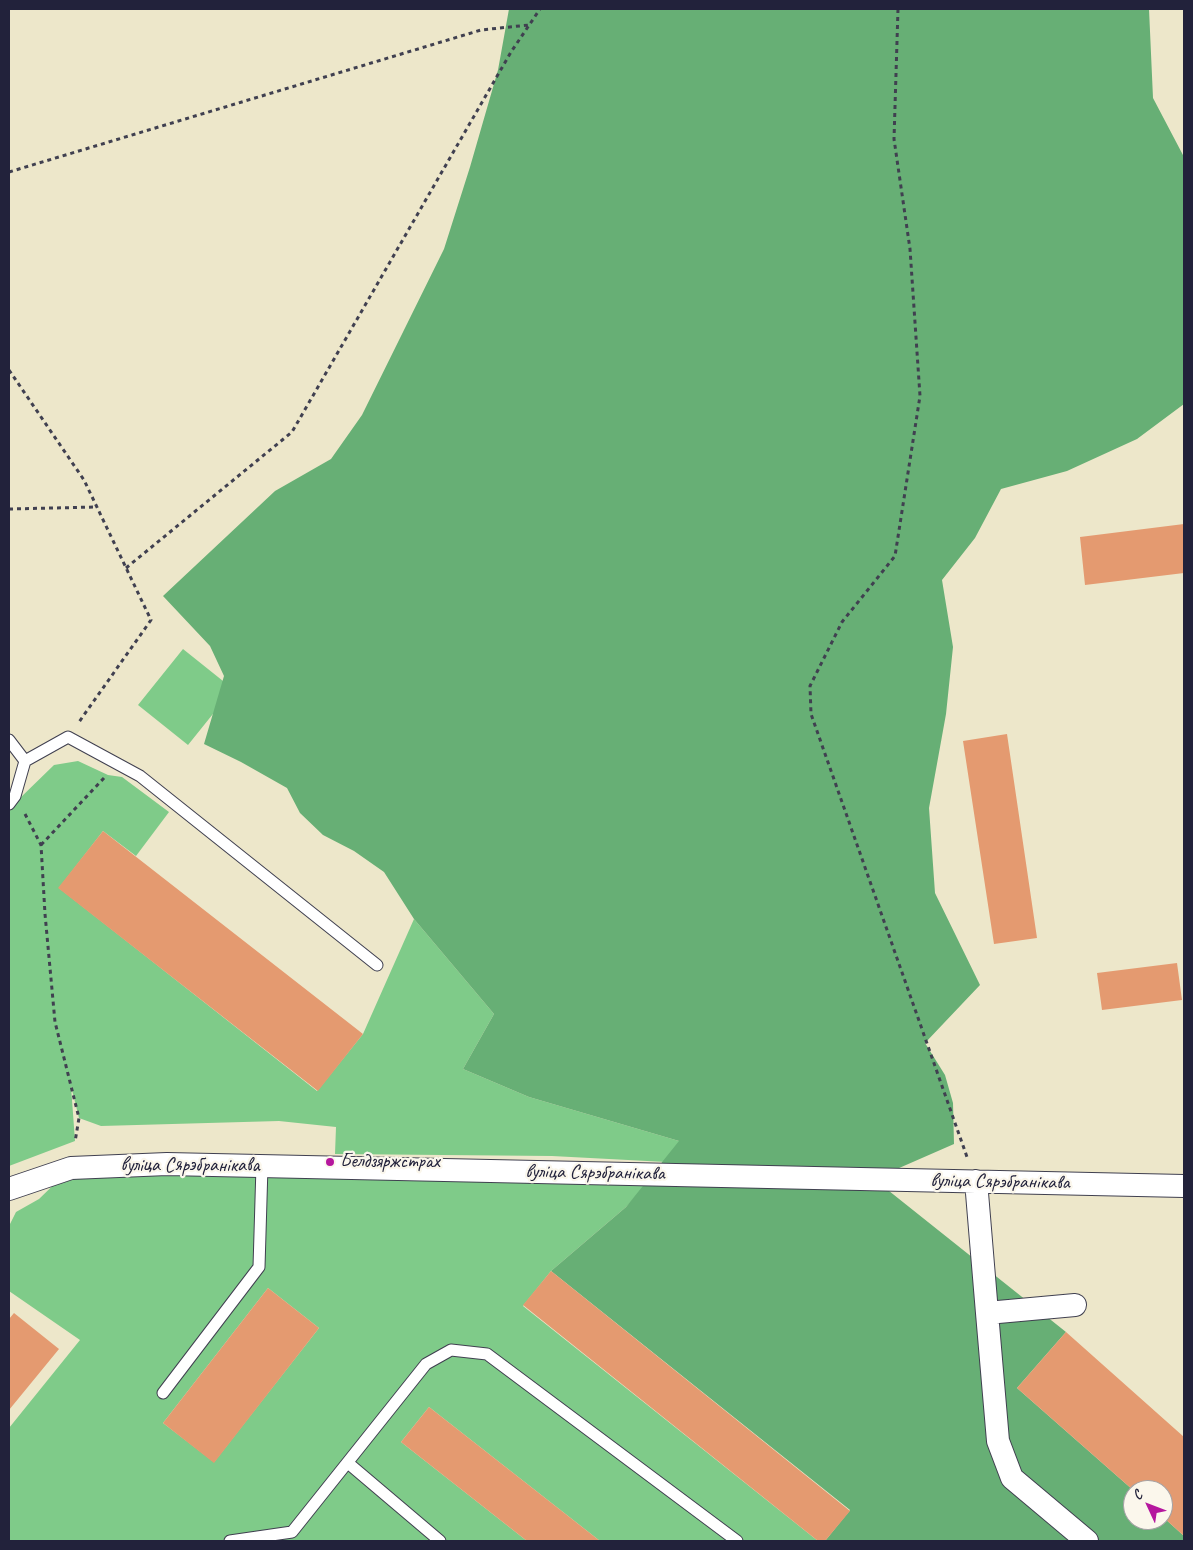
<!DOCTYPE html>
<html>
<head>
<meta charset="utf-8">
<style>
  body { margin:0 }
  #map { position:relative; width:1193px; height:1550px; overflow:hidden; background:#ede7ca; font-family:Caveat,sans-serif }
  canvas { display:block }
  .frame { position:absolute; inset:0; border:10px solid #22223b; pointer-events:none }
  .north { position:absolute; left:1123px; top:1480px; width:50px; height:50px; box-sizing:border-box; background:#fbf7ec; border:1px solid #a4a2a5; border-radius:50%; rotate:313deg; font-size:14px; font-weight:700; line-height:20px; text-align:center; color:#22223b }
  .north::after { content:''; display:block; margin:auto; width:18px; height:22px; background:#b5179e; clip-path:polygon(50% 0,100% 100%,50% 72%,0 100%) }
</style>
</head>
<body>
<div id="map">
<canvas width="1193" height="1550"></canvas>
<div class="frame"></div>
<div class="north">С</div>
</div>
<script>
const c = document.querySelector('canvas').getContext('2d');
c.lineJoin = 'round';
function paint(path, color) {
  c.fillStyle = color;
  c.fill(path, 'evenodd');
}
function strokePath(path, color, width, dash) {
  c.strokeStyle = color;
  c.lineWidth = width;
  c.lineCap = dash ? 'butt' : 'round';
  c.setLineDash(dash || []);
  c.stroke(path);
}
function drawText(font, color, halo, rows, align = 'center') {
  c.font = font + ' Caveat,sans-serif';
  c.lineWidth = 4.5;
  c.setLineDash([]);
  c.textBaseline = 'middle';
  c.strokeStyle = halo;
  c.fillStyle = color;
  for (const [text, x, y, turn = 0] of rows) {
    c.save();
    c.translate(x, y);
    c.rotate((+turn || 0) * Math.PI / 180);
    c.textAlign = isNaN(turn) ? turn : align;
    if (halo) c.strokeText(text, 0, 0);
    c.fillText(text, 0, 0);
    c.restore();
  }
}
const green = new Path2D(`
  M183 649 233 689 188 745 138 705Z
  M78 761 108 775 122 777 169 812 136 856 103 831 59 888 317 1091 363 1034 414 919 494 1014 463 1069 529 1097 679 1141 685 1163 552 1156 335 1154 336 1127 279 1121 101 1126 79 1118 71 1086 75 1141 9 1166V804L18 800 54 765Z
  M71 1168 656 1175 626 1207 551 1271 523 1306 818 1541H600L429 1407 401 1442 527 1541H9V1428L80 1340 9 1291V1226L16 1212 39 1199ZM268 1288 319 1328 214 1462 163 1423Z`);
const forest = new Path2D(`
  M509 9H1149L1153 98 1184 157V404L1137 439 1067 471 1001 489 975 538 942 580 953 647 946 714 929 808 935 893 980 985 925 1043 945 1075 953 1103 954 1144 874 1179 1066 1332 1017 1388 1133 1490V1520H1163V1517L1184 1536V1541H825L850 1510 551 1271 626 1207 679 1141 529 1097 463 1069 494 1014 414 919 384 872 354 851 323 835 300 813 287 788 241 762 204 744 224 676 210 646 163 596 275 491 331 459 362 415 444 249 470 167 498 70Z`);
const building = new Path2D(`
  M1184 524V573L1085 585 1080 537Z
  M1007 734 1037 938 994 944 963 741Z
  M103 831 363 1034 318 1091 58 888Z
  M1177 963 1182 1000 1102 1010 1097 973Z
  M551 1271 850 1511 825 1541H818L523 1305Z
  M268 1288 319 1328 214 1463 163 1423Z
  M14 1313 59 1349 9 1410V1319Z
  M1066 1332 1184 1437V1536L1163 1517V1490H1133L1017 1388Z
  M429 1407 600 1541H527L401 1442Z`);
const path = new Path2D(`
  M898 9 894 139 910 249 920 396 895 556 842 622 810 686 811 714 967 1157
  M9 172 481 30 529 25
  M9 370 84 480 151 620 79 722
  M9 509 97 507
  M126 568 292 432 511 52 540 9
  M25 814 41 845 45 914 55 1022 79 1118 75 1142
  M41 845 104 778`);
const service = new Path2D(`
  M9 740 25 761 15 796 9 804
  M25 761 68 737 140 776 377 965
  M163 1393 259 1267 262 1166
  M348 1463 440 1541
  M230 1541 292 1532 426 1364 451 1350 487 1354 737 1541`);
const minor = new Path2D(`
  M976 1181 987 1313 1075 1305
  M9 1189 71 1168 167 1164 1184 1186
  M987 1313 998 1441 1012 1478 1087 1541`);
const markers = [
  [330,1162,5,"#b5179e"]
];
const poiNames = [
  ["Белдзяржстрах",340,1162]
];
const streetNames = [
  ["вуліца Сярэбранікава",190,1166],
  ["вуліца Сярэбранікава",595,1173,1],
  ["вуліца Сярэбранікава",1000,1182,1]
];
paint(green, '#7fcb89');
paint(forest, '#67af75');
paint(building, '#e49a70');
strokePath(service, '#404050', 13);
strokePath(minor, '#404050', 24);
strokePath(path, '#404050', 3, [4, 4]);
strokePath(service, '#fff', 11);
strokePath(minor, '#fff', 22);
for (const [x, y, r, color] of markers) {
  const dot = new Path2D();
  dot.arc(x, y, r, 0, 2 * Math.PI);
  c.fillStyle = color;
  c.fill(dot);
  strokePath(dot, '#fbf7ec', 2);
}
drawText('20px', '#22223b', '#fbf7ec', poiNames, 'left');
drawText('20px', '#22223b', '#fbf7ec', streetNames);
</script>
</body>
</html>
